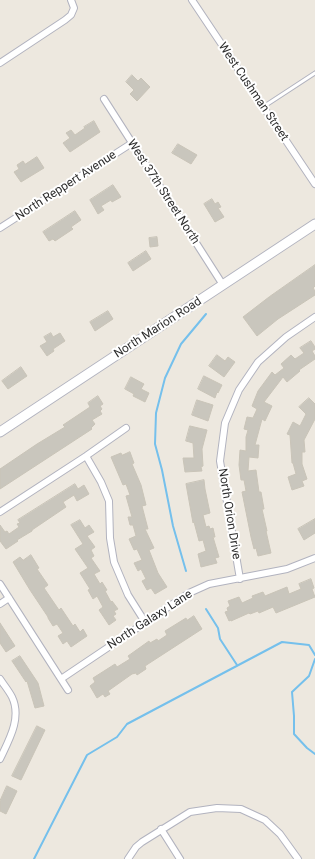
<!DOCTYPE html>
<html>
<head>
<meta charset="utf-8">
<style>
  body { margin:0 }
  canvas { display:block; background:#ede8df }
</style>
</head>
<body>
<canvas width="315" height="859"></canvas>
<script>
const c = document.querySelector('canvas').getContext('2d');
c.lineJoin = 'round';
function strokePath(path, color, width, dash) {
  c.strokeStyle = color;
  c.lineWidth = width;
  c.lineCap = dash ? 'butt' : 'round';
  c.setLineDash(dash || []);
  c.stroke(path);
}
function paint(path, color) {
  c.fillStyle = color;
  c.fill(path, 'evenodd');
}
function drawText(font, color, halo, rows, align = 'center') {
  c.font = font + ' Roboto,sans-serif';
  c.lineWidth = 4;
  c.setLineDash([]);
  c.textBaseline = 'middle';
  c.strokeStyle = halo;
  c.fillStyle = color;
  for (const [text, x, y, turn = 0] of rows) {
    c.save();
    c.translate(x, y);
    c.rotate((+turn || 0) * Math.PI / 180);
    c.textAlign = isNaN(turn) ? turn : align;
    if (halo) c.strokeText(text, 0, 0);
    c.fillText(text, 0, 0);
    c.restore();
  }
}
const stream = new Path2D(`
  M186 571 173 526 162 470 155 444 156 413 165 378 181 344 206 314
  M206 609 218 628 220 639 237 665
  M315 659 309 676 292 692 294 716V734L307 748 315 754
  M34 859 87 755 117 737 127 724 282 642 309 645 315 655`);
const building = new Path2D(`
  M132 75 138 81 141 78 150 87 137 101 130 94 134 90 126 82Z
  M94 121 100 132 70 152 63 143 70 138 66 133 71 130 75 135 85 128 84 127Z
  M178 144 197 155 191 164 172 153Z
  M37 157 44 168 21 182 14 172 19 169 17 165 23 161 25 164Z
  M113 185 121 197 112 202 111 200 101 206 104 210 98 214 90 200Z
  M212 199 215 204 218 202 221 207 218 208 224 217 215 222 204 204Z
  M75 211 81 220 71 227 73 229 55 241 53 239 49 241 43 232Z
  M157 237 158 246 150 247 149 238Z
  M146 251 151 259 133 271 128 263Z
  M315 265V286L313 288 315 291V295L278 319 257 336 243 317 269 297Z
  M108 311 113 319 95 331 90 322Z
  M51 333 53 337 60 333 65 341 53 349 54 351 47 356 40 346 47 342 44 337Z
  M311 341 315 347V349L312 351 315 356V359L299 370 300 371 287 382 283 377 264 402 272 406 265 421 262 419 255 445H259L258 458 249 457 248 471 256 470 259 492H261L264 509H262L267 531H266L271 553 258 556 256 548 254 549 251 537 242 492 246 491 244 480H241L239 465 240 450 246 451V437L248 430 244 429 247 417 253 418 257 409 252 406 258 391 272 372 275 375 284 368 281 364 291 355 295 359 304 353 300 348Z
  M217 355 225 361 228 357 235 362 224 377 209 366Z
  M21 367 27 376 8 389 2 381Z
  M204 376 222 385 218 393 217 392 215 398 198 389Z
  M131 377 144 384 141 389 149 393 145 402 133 396 134 394 125 389Z
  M98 396 103 404 100 406 102 409 100 411 102 414 92 420 95 424 91 428 92 429 0 489V469L37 444 65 427 63 425 90 407 88 403Z
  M309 398 315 404V419L304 440 305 452H302V464L307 479 302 481 304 486 292 490 288 477 296 474 293 463H292L290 435 287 434 293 422 300 426 306 414 299 407Z
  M197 400 213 405 208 421 192 415Z
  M190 426 207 430 202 449 203 466 201 467 202 471 185 472 183 458H194L193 443 186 441Z
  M130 452 134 463 132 464 141 485 146 505 142 506 148 529H145L154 548 149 550 158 573 167 587 155 594 151 588 147 590 142 581 146 579 141 569 138 571 134 563 142 560 137 549 134 550 129 539 136 536 133 525H130L128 517H132L126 496 130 495 126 484 123 485 111 457 121 453 122 455Z
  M204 480 205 489 210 513 203 515 206 527 209 526 210 529 213 528 215 537H213L219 557 215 558 217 563 201 567 198 554 206 551 203 540 199 541 194 522 193 523 186 484Z
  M75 484 78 489 84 485 89 494 77 501 74 495 63 502 66 507 32 530V531L17 540 18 541 6 549 0 541V525L5 532 7 531 9 534 19 527 17 524 20 523 18 520Z
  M315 519V533L304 540 298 529Z
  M80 520 85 528 89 525 94 532 87 536 95 547 91 550 94 556 91 558 100 571 94 574 100 584 102 582 107 590 105 591 111 602 112 601 118 609 114 611 116 614 113 616 116 620 109 625 99 610 103 607 97 596 93 599 88 590 90 589 80 573 88 568 75 549 83 544 71 525Z
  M31 555 39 568 37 569 48 585 44 588 59 610 61 608 73 626 75 624 80 632 83 629 87 636 71 647 67 641 63 644 58 636 63 633 57 624 53 626 48 618V617L30 590 13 562 20 557 23 560Z
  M311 579 314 588 312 589 315 597 276 613 273 607 259 613 258 611 250 614 249 613 231 621V620L229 621 225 612 228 611 227 608 230 606 228 601 239 597 242 603 253 598 252 596 263 592 265 596 287 587 289 594 301 589 299 584Z
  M194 616 202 629 148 664 145 666 146 669 137 675 136 673 132 674 108 691 110 694 105 697 103 694 97 698 90 686 95 682 93 678 115 664 117 667 130 659 128 656 149 641 150 643 157 639 158 641 167 635 165 631 186 618 187 620Z
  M0 623 15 646 6 652 0 643Z
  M20 656 38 683 44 706 35 708 27 681 26 682 12 661Z
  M37 726 45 730 21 780 12 776Z
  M7 786 17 791 6 814 0 811V801Z`);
const service = new Path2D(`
  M263 107 315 73`);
const minor = new Path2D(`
  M192 0 315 184
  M0 63 65 20 71 15 74 8 71 0
  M104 99 223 285
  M0 228 132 143
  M86 456 101 482 109 501 110 538 114 562 128 595 145 622
  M0 512 86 456 126 428
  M240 579 220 461 225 423 239 390 258 362 286 337 315 317
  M0 584 68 690
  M0 604 9 598
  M0 679C4 685 9 691 12 697 22 718 9 740 0 759
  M61 679 189 593 209 584 287 569 315 558
  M161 829 180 859
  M128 859 136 847 142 842 190 812 217 808 241 809 265 820 280 834 298 859`);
const secondary = new Path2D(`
  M0 432 315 224`);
const streetNames = [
  ["West Cushman Street",253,92,56],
  ["North Reppert Avenue",66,186,-33],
  ["West 37th Street North",163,192,57],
  ["North Marion Road",158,328,-33],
  ["North Orion Drive",229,514,81],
  ["North Galaxy Lane",150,620,-33]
];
strokePath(stream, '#75c0ec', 2);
paint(building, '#c9c6bd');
strokePath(building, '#c9c4b8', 1);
strokePath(service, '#b2b3bf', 5);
strokePath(minor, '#b2b3bf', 8);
strokePath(secondary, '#b2b3bf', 11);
strokePath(service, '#fff', 3);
strokePath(minor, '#fff', 6);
strokePath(secondary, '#fff', 9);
drawText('12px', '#2c2c2c', '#fff', streetNames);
</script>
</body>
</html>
